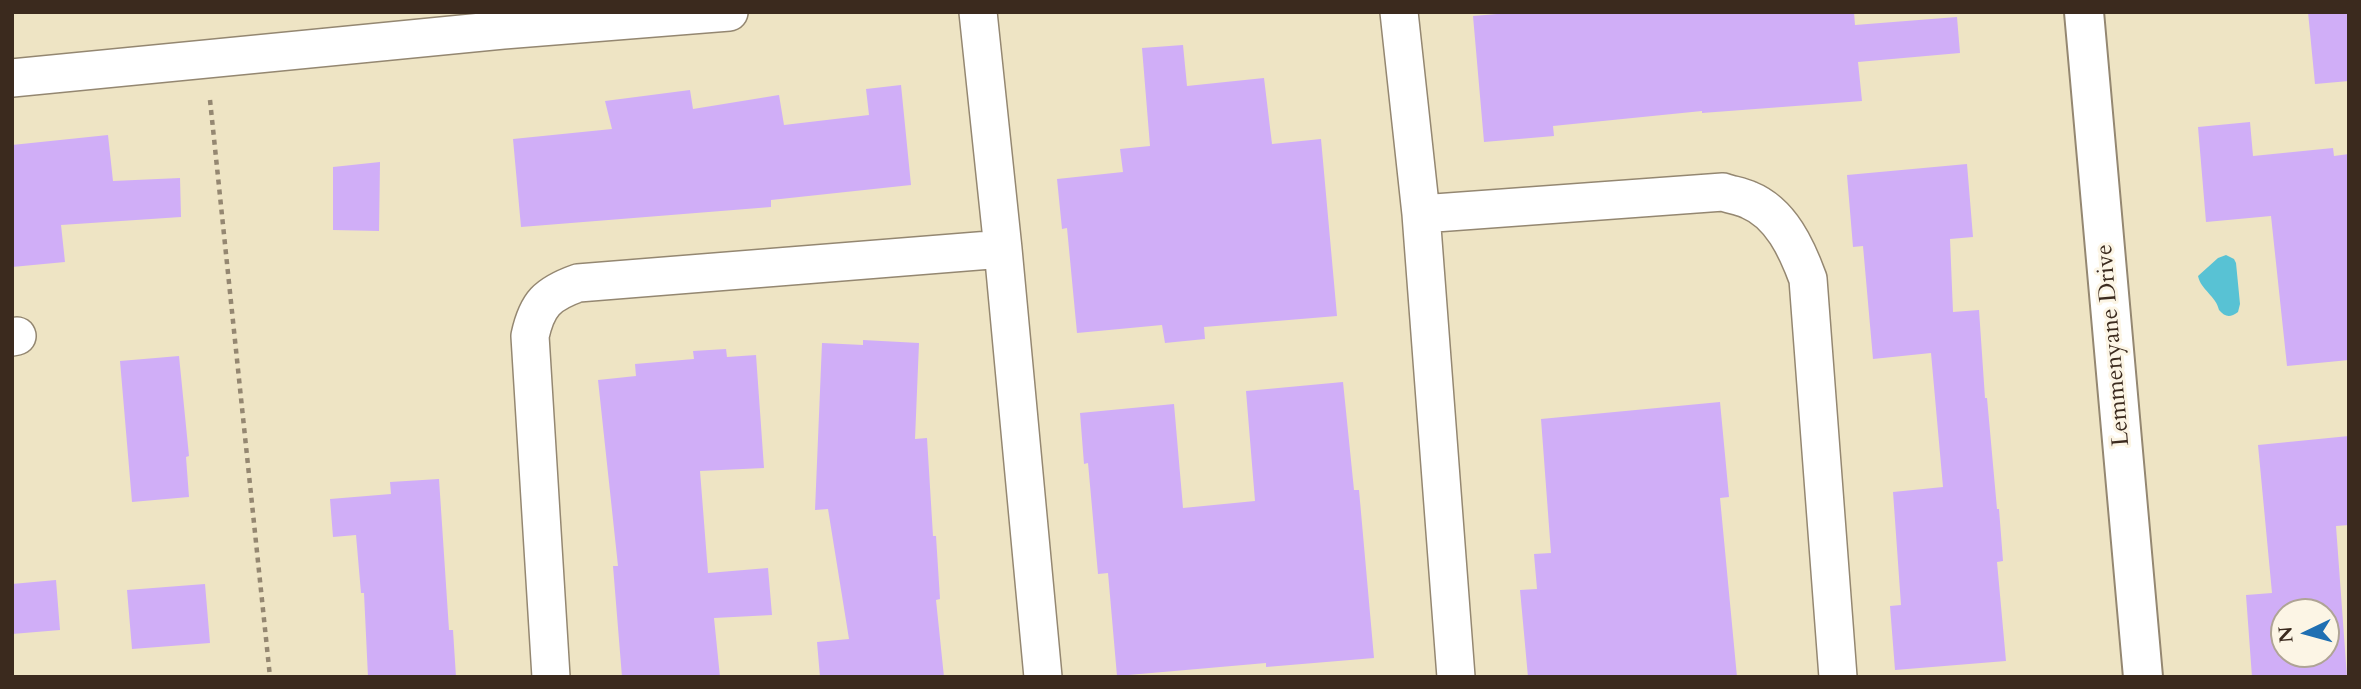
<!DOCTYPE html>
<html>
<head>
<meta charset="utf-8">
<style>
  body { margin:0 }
  #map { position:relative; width:2361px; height:689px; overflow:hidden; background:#eee4c4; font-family:Cardo,serif }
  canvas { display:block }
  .frame { position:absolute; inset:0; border:14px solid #3b2a1e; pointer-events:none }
  .north { position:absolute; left:2270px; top:598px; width:70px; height:70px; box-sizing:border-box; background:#fcf5e5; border:2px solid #afa495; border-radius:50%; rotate:265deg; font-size:19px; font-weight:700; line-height:28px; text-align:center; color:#3b2a1e }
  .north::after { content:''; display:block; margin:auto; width:24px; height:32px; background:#1f6fb2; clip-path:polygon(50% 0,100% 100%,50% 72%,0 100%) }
</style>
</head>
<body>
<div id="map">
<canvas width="2361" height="689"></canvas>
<div class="frame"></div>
<div class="north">N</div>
</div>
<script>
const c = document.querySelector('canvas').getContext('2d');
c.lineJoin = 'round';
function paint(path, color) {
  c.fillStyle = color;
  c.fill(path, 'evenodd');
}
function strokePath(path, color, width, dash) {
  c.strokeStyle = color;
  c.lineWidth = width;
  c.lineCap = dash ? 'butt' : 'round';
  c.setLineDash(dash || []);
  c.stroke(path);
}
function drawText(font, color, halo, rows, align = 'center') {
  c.font = font + ' Cardo,serif';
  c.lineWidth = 6;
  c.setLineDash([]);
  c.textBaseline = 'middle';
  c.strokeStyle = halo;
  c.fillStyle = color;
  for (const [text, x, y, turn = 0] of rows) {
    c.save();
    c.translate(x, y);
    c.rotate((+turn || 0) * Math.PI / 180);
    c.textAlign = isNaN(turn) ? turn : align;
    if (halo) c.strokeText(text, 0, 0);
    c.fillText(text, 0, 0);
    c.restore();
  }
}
const water = new Path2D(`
  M2226 255 2234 259 2236 263 2240 304 2238 312C2230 318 2225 317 2219 310 2216 296 2201 290 2198 276L2218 258Z`);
const building = new Path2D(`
  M1521 12H1854L1855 25 1957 17 1960 53 1858 62 1862 101 1702 113V111L1553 126 1554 136 1484 142 1473 16Z
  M2308 12H2349V81L2315 84Z
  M1183 45 1187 86 1264 78 1272 144 1321 139 1337 316 1204 327 1205 339 1165 343 1162 325 1077 333 1067 228 1062 229 1057 179 1123 172 1120 149 1150 146 1142 48Z
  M901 85 911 185 771 200V207L521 227 513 139 612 129 605 101 690 90 693 109 779 95 784 125 869 115 866 89Z
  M2250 122 2253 156 2333 148 2334 156 2349 154V360L2287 366 2271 216 2206 222 2198 127Z
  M108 135 113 181 180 178 181 217 61 225 65 262 12 267V145Z
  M380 162 379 231 333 230V167Z
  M1967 164 1973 237 1950 239 1953 312 1979 310 1985 398H1987L1997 509H1999L2003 561 1997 562 2006 661 1895 670 1890 606 1901 605 1893 492 1943 487 1931 353 1873 359 1863 246 1853 247 1847 175Z
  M863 340 919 343 915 439 927 438 933 536H936L940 599 936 600 944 677H820L817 642 849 639 828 509 815 510 822 343 863 345Z
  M726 349 727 357 756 355 764 468 700 471 708 573 768 568 772 615 714 618 720 677H622L613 566H618L598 380 636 376 635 364 694 359 693 351Z
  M179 356 189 456 186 457 189 497 132 502 120 361Z
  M1343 382 1354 490H1359L1374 658 1266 667V663L1117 676 1108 573 1098 574 1088 463 1084 464 1080 413 1174 404 1183 508 1255 501 1246 391Z
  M1720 402 1729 497 1720 498 1737 677H1528L1520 590 1537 589 1534 554 1551 553 1541 419Z
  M2349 436V525L2336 526 2347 677H2252L2246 595 2272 593 2258 445ZM2284 612H2326V654H2284Z
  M439 479 449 630H453L456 677H368L364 593H361L356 535 333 537 330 499 391 494 390 482Z
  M56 580 60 630 12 634V584Z
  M205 584 210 643 132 649 127 590Z`);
const path = new Path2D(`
  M210 100 270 677`);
const street = new Path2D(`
  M978 12 1003 249 1043 677
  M1399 12 1421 214 1456 677
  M12 78 503 30 729 12
  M1421 214 1723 192C1731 195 1741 196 1749 200 1781 213 1797 249 1808 279L1838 677
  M12 337 17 336
  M551 677 530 336C537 304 547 294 578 283L1003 249`);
const secondary = new Path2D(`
  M2084 12 2143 677`);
const streetNames = [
  ["Lemmenyane Drive",2114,345,-95]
];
paint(water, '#58c2d4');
paint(building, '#d0aef7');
strokePath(street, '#948771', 40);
strokePath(secondary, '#948771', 42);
strokePath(path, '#948771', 4.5, [5, 5]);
strokePath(street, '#fff', 37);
strokePath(secondary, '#fff', 38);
drawText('24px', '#3b2a1e', '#fcf5e5', streetNames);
</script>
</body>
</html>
